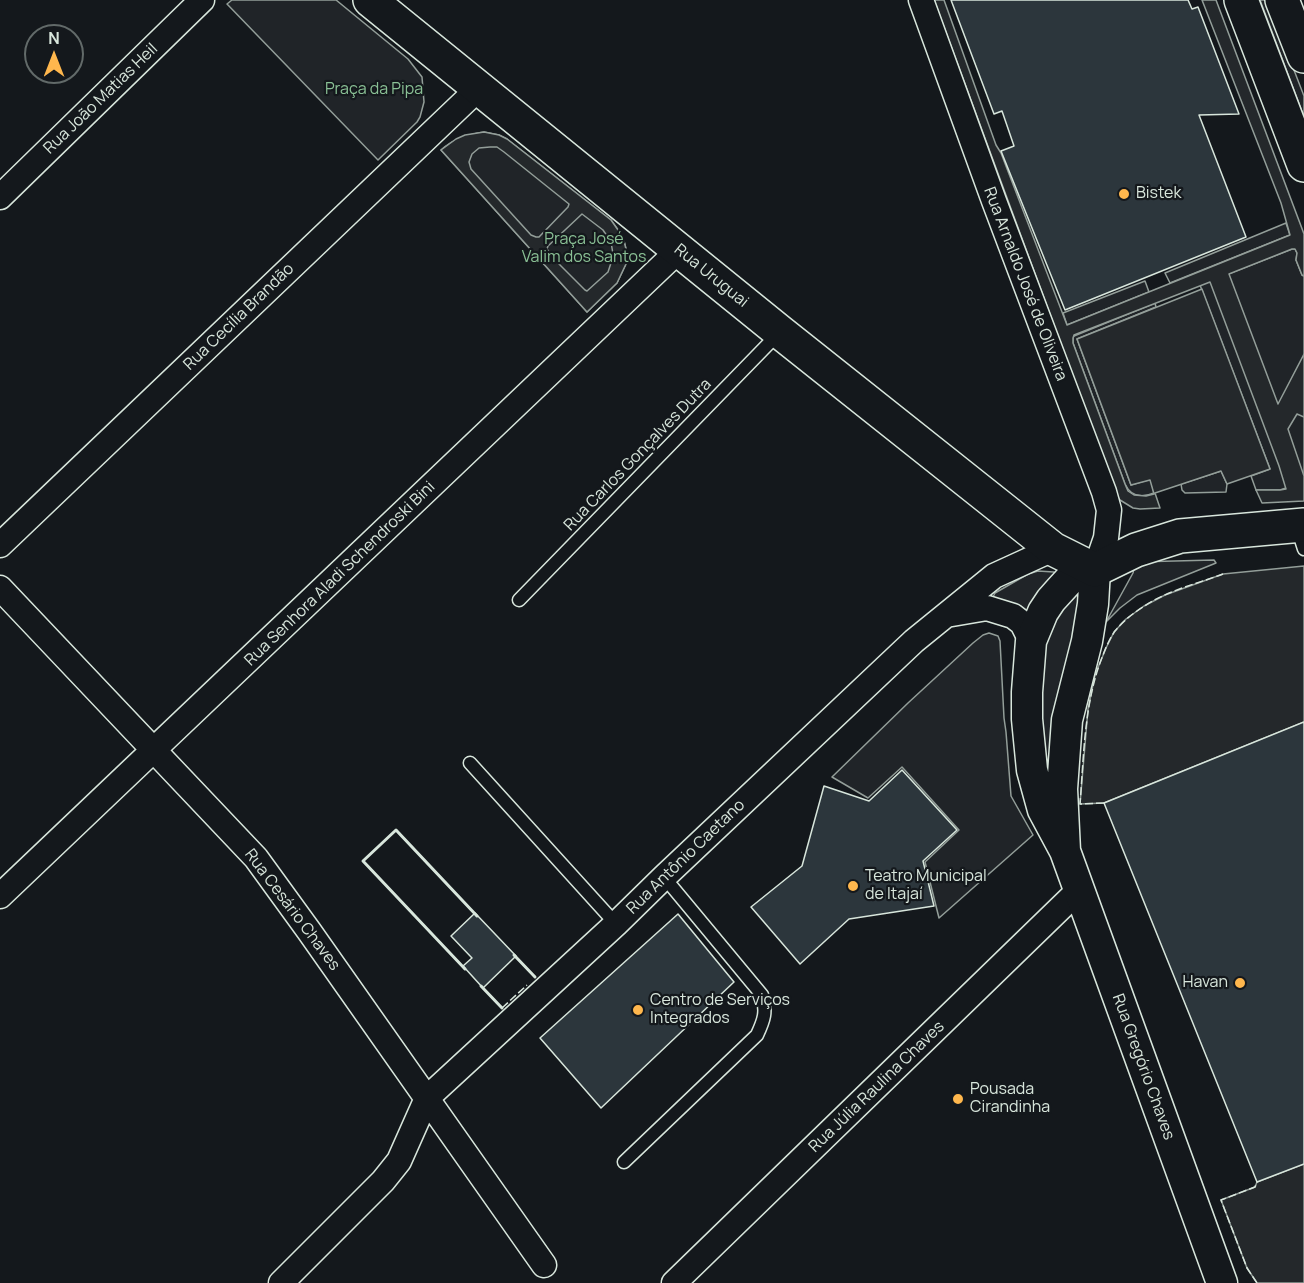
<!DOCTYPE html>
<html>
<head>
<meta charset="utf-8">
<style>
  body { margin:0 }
  #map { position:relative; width:1304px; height:1283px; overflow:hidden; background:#14181c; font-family:Manrope,sans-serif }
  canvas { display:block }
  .north { position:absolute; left:24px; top:24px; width:60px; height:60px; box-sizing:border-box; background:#14181c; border:2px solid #626a69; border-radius:50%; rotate:0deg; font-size:16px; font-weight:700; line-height:24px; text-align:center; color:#d8e6dc }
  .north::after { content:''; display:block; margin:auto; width:21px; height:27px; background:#ffb74d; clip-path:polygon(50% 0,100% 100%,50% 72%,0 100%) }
</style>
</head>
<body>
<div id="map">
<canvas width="1304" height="1283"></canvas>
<div class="north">N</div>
</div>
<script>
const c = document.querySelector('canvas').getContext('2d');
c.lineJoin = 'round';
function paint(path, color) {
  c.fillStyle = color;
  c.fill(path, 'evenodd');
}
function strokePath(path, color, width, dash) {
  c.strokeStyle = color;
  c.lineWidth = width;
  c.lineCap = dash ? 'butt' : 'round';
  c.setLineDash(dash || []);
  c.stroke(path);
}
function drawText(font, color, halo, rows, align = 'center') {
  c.font = font + ' Manrope,sans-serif';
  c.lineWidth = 4.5;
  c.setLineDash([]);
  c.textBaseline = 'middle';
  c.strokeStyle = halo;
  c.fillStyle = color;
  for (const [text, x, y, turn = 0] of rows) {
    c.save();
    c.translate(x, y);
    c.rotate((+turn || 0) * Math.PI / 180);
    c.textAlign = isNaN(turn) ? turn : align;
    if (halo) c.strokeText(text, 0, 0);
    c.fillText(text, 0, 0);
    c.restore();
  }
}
const green = new Path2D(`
  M232 0H336L408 59 422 77 424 102 420 117 417 122 378 160 227 4Z
  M1260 0H1267L1304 96V117Z
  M484 132 499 135 507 139 611 220 623 237 626 249V264L617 283 587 312 441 150C454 138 467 135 484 132Z
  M1286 223 1290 235 1170 283 1165 273Z
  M1292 249H1295L1297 253 1296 260 1302 275 1304 276V482L1280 490H1256L1251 476 1270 469 1200 285Z
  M1145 281 1149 292 1067 325 1063 313Z
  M1155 303 1156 307 1077 339 1131 485 1151 479 1154 493C1142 498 1131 497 1125 484L1073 343V338L1074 336Z
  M1221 471 1227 484 1226 492 1185 493 1182 490 1181 484Z
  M1214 560 1216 563 1137 595 1120 608 1106 622 1133 573 1135 562Z
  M1038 571 1054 572V575L1027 616 994 600 993 597 995 593 1028 574Z
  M1075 587 1080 597 1050 799 1040 708 1047 624Z
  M989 633 998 636 1000 641 1004 718 1006 732 1011 796 1033 835 939 918 925 862 959 830 902 767 868 798 832 777 908 703 973 643 983 635Z`);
const parking = new Path2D(`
  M934 0H944L996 145 1001 153 1067 325 1290 235 1281 203 1202 0H1216L1304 234V276L1302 275 1296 260 1297 253 1295 249H1292L1229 274 1278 404 1304 354V417L1297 414 1288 429 1304 476V501L1262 503 1256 490H1280L1286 489 1279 466 1210 282 1074 335 1073 338V343L1125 484 1128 491 1134 495 1146 496 1154 494 1150 480 1131 485 1077 339 1202 289 1270 469 1227 484 1221 471 1155 493 1160 508 1140 509 1133 508 1120 500 1117 496Z
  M484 132 499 135 507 139 611 220 623 237 626 249V264L617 283 587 312 441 150 456 139 465 135ZM490 147H497L504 152 569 204 568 207 539 237H536L531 235 471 169 469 162 472 154 479 148ZM582 214 603 230 611 242 613 254 612 260 608 272 587 291 585 290 553 258 547 249 548 246Z
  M1304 566V722L1104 803 1080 804 1088 709 1095 675 1106 648 1114 632 1126 619 1144 606 1165 595 1223 574Z
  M1304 1164V1283H1257L1247 1268 1221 1200 1255 1187 1257 1182Z`);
const building = new Path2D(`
  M951 0H1188L1192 9 1198 7 1239 114 1199 115 1246 237 1065 310 1001 151 1014 146 1002 111 994 114Z
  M1304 722V1164L1257 1182 1104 803Z
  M902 770 957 830 923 861 934 906 849 919 800 964 751 907 802 866 824 786 869 801Z
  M475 913 516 956 483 988 463 966 472 958 451 936Z
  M678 914 734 982 601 1108 540 1038Z`);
const service = new Path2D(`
  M1297 527 1304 549
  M519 600 779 333
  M470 763 616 924
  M624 1162 757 1035C764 1020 767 1012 762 995L664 877`);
const minor = new Path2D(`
  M921 0 994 201 1104 492 1109 510 1106 538 1095 570
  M0 197 202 0
  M0 545 479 88
  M0 588 256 858 309 931 544 1265
  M946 615 987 608 1013 616 1022 623 1031 641
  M0 896 679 250
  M281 1283 383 1181 399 1161 427 1098 616 924 664 877 914 641 994 576 1053 549
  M674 1283 1079 890`);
const tertiary = new Path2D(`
  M1065 851 1062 789 1067 720 1087 641 1093 604 1095 570 1071 578 1060 590 1051 600 1043 612 1031 641 1027 692V719L1032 770 1043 810 1065 851 1222 1283`);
const primary = new Path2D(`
  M370 0 780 332 1053 549 1095 570 1136 550 1180 536 1304 525
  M1241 0 1304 165
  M1282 0 1304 56`);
const fence = new Path2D(`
  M1104 803 1080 804C1084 754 1084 702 1103 655 1106 647 1110 638 1115 631 1123 621 1132 614 1143 607 1166 591 1196 584 1223 574
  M502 1008 527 985
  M1257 1283 1247 1268 1221 1200 1255 1187 1257 1182`);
const wall = new Path2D(`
  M514 955 535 977
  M465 969 363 861 396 830 477 916
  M481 986 502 1008`);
const markers = [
  [1124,194,6,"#ffb74d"],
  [853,886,6,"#ffb74d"],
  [1240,983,6,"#ffb74d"],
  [638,1010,6,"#ffb74d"],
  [958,1099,6,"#ffb74d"]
];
const parkNames = [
  ["Praça da Pipa",374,90],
  ["Praça José",584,240],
  ["Valim dos Santos",584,258]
];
const streetNames = [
  ["Rua João Matias Heil",101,99,-44],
  ["Rua Uruguai",711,276,39],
  ["Rua Arnaldo José de Oliveira",1025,284,69],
  ["Rua Cecília Brandão",239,317,-44],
  ["Rua Carlos Gonçalves Dutra",638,455,-46],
  ["Rua Senhora Aladi Schendroski Bini",340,574,-44],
  ["Rua Antônio Caetano",686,857,-44],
  ["Rua Cesário Chaves",292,910,53],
  ["Rua Gregório Chaves",1143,1067,70],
  ["Rua Júlia Raulina Chaves",877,1087,-44]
];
const poiNames = [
  ["Bistek",1136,194],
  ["Teatro Municipal",865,877],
  ["de Itajaí",865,895],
  ["Havan",1228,983,"right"],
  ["Centro de Serviços",650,1001],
  ["Integrados",650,1019],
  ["Pousada",970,1090],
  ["Cirandinha",970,1108]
];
paint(green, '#202428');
strokePath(green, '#939e99', 1.5);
paint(parking, '#24282b');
strokePath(parking, '#939e99', 1.5);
paint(building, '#2c363c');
strokePath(building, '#d8e6dc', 1.5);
strokePath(service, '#d8e6dc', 15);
strokePath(minor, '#d8e6dc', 27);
strokePath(tertiary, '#d8e6dc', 33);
strokePath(primary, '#d8e6dc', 36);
strokePath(service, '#14181c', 12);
strokePath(minor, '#14181c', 24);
strokePath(tertiary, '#14181c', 30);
strokePath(primary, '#14181c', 33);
strokePath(fence, '#d8e6dc', 1.5, [8, 3]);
strokePath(wall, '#d8e6dc', 3);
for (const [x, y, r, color] of markers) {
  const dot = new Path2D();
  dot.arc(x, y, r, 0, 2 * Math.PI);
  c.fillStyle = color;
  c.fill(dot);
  strokePath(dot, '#14181c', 2);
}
drawText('16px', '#8ac095', '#14181c', parkNames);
drawText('16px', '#d8e6dc', '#14181c', streetNames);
drawText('16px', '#d8e6dc', '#14181c', poiNames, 'left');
</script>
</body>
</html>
